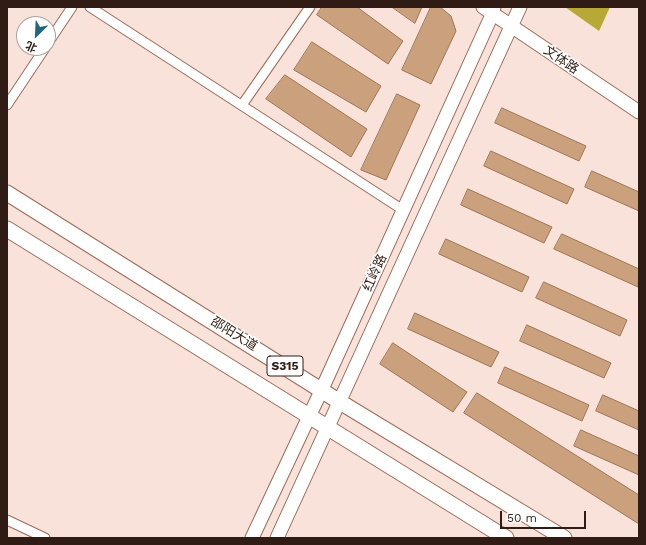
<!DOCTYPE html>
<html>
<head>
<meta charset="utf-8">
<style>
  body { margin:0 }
  #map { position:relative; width:646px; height:545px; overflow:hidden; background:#f9e2d9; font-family:"Work Sans","Noto Sans SC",sans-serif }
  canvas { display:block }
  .frame { position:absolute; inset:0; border:8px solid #301c14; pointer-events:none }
  .north { position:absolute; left:16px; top:16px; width:40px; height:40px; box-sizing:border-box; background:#fff; border:1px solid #aca4a1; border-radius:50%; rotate:204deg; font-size:11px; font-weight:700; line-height:16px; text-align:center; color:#301c14 }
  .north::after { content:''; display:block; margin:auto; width:14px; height:18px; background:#25667a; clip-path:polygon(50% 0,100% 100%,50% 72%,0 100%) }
  .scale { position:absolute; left:500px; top:511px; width:86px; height:18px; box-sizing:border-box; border:2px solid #301c14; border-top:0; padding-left:5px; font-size:12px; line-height:14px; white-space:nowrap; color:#301c14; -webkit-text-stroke:3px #fff; paint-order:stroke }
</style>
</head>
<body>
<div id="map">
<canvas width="646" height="545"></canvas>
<div class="frame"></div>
<div class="north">北</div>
<div class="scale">50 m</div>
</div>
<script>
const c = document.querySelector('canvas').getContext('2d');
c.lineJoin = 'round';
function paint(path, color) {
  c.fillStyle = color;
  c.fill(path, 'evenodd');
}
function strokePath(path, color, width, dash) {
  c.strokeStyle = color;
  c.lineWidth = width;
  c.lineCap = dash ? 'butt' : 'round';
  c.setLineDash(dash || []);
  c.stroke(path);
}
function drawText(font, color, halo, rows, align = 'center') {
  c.font = font + ' "Work Sans","Noto Sans SC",sans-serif';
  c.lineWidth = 3.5;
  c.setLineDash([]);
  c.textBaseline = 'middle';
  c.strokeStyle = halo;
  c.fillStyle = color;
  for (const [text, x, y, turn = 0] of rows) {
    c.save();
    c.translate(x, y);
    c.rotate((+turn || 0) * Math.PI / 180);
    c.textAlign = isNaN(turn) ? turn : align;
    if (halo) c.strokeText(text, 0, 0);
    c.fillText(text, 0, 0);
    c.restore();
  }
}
const forest = new Path2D(`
  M565 7H610L599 31Z`);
const building = new Path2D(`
  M322 7H357L403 41 388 64 317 15Z
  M392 7H422L415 23Z
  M431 7H440L451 16 456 31 431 84 402 70Z
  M312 42 381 86 366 112 294 70Z
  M285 75 367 129 351 157 266 99Z
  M397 94 420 105 386 180 361 170Z
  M502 108 586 146 579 161 495 123Z
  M491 151 574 189 567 204 484 166Z
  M592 171 639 192V211L585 187Z
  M468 189 552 227 544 243 461 205Z
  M562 234 639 269 638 287 554 249Z
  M446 239 529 277 522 292 439 254Z
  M544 282 627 320 620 336 536 298Z
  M415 313 499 352 491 367 408 329Z
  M527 325 611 363 604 378 520 341Z
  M393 343 467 392 453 412 380 364Z
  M505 367 589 405 582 421 498 383Z
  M477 393 639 495V524L464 413Z
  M603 395 639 411V430L596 411Z
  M581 430 639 456V475L574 446Z`);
const street = new Path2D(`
  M90 7 403 210
  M48 43 72 7
  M7 105 45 48
  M242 105 310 7
  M7 520 45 538`);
const secondary = new Path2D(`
  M483 7 639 112
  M252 538 322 389 491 17 494 7
  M277 538 520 7`);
const primary = new Path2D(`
  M7 193 340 402 564 538
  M7 229 506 538`);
const shields = [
  [285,366,36]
];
const shieldNames = [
  ["S315",285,366]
];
const streetNames = [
  ["文体路",561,60,34],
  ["红岭路",375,273,-66],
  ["邵阳大道",234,334,32]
];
paint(forest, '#b8a936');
paint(building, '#cba17d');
strokePath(building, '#9d7553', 1);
strokePath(street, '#9d6b58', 11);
strokePath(secondary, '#9d6b58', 15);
strokePath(primary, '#9d6b58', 17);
strokePath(street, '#fff', 9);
strokePath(secondary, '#fff', 13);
strokePath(primary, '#fff', 15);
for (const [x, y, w] of shields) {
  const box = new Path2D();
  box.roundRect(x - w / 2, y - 10, w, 20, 3);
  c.fillStyle = '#fff';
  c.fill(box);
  strokePath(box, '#301c14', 1);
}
drawText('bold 12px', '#301c14', null, shieldNames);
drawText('13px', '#301c14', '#fff', streetNames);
</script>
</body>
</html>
